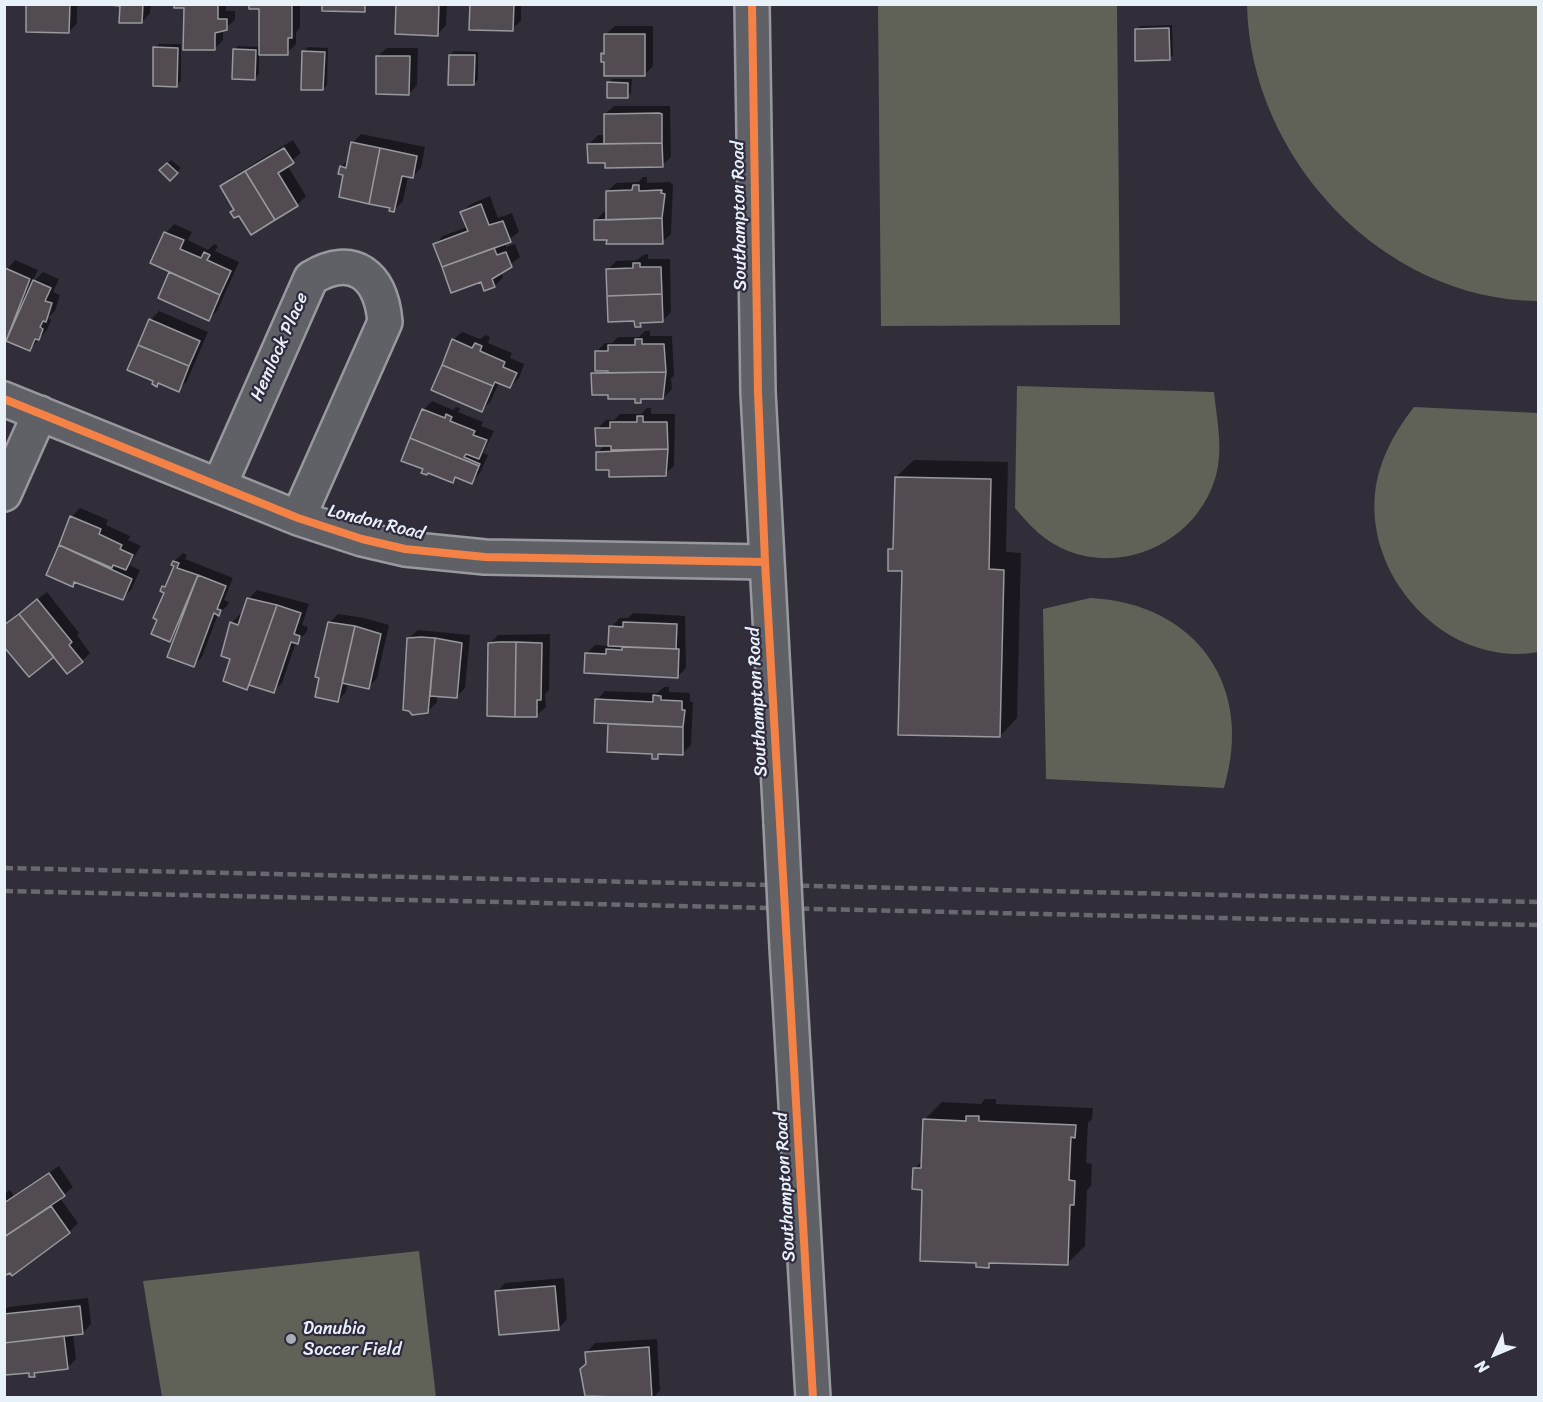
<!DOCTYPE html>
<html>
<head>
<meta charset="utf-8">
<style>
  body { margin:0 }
  #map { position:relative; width:1543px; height:1402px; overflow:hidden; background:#312e39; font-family:Sriracha,sans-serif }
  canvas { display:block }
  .frame { position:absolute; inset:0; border:6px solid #e8f1f8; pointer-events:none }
  .north { position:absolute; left:1465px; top:1324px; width:60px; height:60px; -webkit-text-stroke:4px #2f2a3d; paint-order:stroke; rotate:226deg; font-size:16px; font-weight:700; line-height:24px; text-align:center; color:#e8f1f8 }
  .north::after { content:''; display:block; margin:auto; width:21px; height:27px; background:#e8f1f8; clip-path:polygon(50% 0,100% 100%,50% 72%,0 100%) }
</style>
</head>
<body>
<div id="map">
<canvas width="1543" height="1402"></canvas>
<div class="frame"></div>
<div class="north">N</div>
</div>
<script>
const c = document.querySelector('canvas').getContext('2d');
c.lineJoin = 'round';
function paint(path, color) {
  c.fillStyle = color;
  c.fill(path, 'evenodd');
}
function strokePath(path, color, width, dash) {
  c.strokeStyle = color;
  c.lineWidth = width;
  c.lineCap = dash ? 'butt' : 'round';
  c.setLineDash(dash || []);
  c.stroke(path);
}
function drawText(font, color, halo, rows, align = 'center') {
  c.font = font + ' Sriracha,sans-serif';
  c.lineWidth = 4.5;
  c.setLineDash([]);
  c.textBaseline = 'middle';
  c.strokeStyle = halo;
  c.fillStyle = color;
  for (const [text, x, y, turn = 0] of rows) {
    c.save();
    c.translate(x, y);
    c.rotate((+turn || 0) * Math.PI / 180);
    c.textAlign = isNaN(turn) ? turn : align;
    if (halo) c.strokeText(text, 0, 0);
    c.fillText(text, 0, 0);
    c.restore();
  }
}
const green = new Path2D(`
  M878 5H1117L1120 325 881 326Z
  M1247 5H1538V301C1382 300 1250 157 1247 5Z
  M1017 386 1214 392C1217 421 1224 451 1215 479 1196 540 1127 574 1068 551 1045 542 1030 526 1015 508Z
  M1414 407 1538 413V652C1449 668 1366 581 1375 493 1379 460 1394 433 1414 407Z
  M1090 598C1196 603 1255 686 1224 788L1046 779 1043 609Z
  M419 1251 436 1397H162L143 1281Z`);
const shadow = new Path2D(`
  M29 4H77V23L69 32Z
  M112 4H151L150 13 142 22 121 5Z
  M176 4H226V11H235V20L223 30V40L214 49 185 7Z
  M250 4H300V28L296 32V44L287 53H259V74L255 78 234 50 238 46 261 47V8Z
  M397 4H447L446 25 438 34Z
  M472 4H521V21L512 29Z
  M1172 25 1173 55 1169 59 1136 30 1140 26Z
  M615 26H653V66L644 75 606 61 603 54 606 51V34Z
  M159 44H181V81L177 85 155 48Z
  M308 47 328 48 327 85 323 89 304 51Z
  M387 48H418L417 85 409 94 378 56Z
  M454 51 478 52V80L474 84 450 55Z
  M612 79H632L631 93 627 97 608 83Z
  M614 106H670L671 157 662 165 606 161 589 144 598 135H606L605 114Z
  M361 134 425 147 421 168 412 177 408 176 403 201 394 210 345 173 341 167 349 159 353 143Z
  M293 140 301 153 287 165 306 196 297 205 236 209 222 186 230 178Z
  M171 160 181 168 170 179 161 170Z
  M643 177H647V183L670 182 673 185 671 234 662 242 608 238 595 221 604 212H608V191L616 183 638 182Z
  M490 196 498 218 512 213 519 232 504 243 506 247 515 244 520 257 501 272 503 277 495 286 485 289 482 280 435 244 443 236 467 227 462 212 471 204Z
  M174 224 192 232 188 240 208 250 214 244 218 246 215 251 239 262 217 311 209 319 160 297 171 272 152 263 166 233Z
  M648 254V259H670L671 312 662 321H644L640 325 608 270 616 261 637 260 643 255Z
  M15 260 38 270 32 283 43 272 59 279 53 292 60 295 55 311 48 318 51 320 47 330 30 349 4 339V273Z
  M159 311 208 332 187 381 178 390 160 382 157 385 151 320Z
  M645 331H650V336H672L674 376 671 378 672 389 663 398H645L641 402 637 397 610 393 593 374 596 370V352L605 343H612L618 337H639Z
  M462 332 480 339 485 335 490 337 488 343 512 353 510 358 524 364 519 378 510 387 499 382 491 401 482 410 453 340Z
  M432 401 453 410 456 407 460 408 458 412 483 422 481 426 494 431 483 453 488 455 480 473 472 482 457 476 453 481 423 410Z
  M647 408H651V414H675L674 466 665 474 611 468 597 453 606 444 597 429 606 420H614L620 414H641Z
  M914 460 1008 462 1006 552 1021 553 1017 718 1000 736 904 570 890 550 894 545 896 477Z
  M80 508 108 520 106 525 130 536 128 540 141 546 129 565 140 570 131 590 122 598 76 581 72 585 48 574 71 517Z
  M183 553 187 555 185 559 233 578 224 600 229 602 228 605 218 614 202 657 193 666 180 631 170 641 159 619 166 592 163 587 169 581 176 566 174 561Z
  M257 590 309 604 302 625 308 627 306 633 296 642 282 683 273 691 251 684 247 688 232 658V623L240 614 243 615 249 599Z
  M47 592 79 633 77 635 90 653 82 661 4 625Z
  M633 613 685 616 686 668 677 677 586 654 595 645 610 646 611 627 620 618H628Z
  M338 614 364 618 389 625 377 678 369 687 348 683 346 692 337 701 329 623Z
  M418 630 470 635 465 688 456 697 437 695V702L428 711 409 638Z
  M550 634 549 690 545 694 546 707 537 715 489 644 498 635Z
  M664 687H669V692L690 693V702H693L691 745 682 754 662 753 657 757 654 753 609 751 610 722 597 700 605 691 657 693Z
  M985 1099H996V1104L1093 1108 1092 1119 1088 1123 1086 1163 1092 1164 1091 1186 1087 1190 1085 1246 1067 1264 993 1261 988 1266 978 1262 924 1188 914 1169 923 1160 924 1120 942 1102 981 1104Z
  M59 1166 73 1187 60 1198 78 1223 69 1232 4 1274V1194L10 1190 14 1196Z
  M564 1278 567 1319 559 1328 497 1292 505 1283Z
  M88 1298 91 1324 83 1333 73 1334 76 1359 67 1368 38 1371 34 1375 4 1364V1311L8 1307Z
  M657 1339 660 1390 653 1398H597V1394L582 1380 581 1370 587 1364V1352L595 1343Z`);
const building = new Path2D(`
  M26 4H70L69 33 26 32Z
  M100 4H143L142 23H119L120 6Z
  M174 4H218V19H227V30L215 33V50H183L184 8H174Z
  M249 4H292V38H288V55H259V9H249Z
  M322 4H365V12L322 11Z
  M396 4H439L438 36 395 34Z
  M470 4H514L513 31 469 30Z
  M1169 28 1170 60 1135 61V29Z
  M604 34H645V76H604V62H601V53L604 54Z
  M153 47 178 48 177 87 153 86Z
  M233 49 256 50 255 80 232 79Z
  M302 51 325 52 323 90H301Z
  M449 55H475L474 85H448Z
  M376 56H410L409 95 376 94Z
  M607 82 628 83V98H607Z
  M659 113 662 114V143L604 144V114Z
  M351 142 380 148 369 204 339 197 343 175 338 174 340 166 346 168Z
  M662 143 663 167 605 168V163H588L587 144Z
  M284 148 294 163 278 173 298 206 275 220 245 171Z
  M380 148 417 156 413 178 402 176 394 212 389 211 390 208 369 204Z
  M167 163 178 173 170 181 159 170Z
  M245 171 275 220 251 235 239 216 234 218 230 212 234 210 220 186Z
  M633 185H639V191L662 190 661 193 665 194 662 218 606 220V191L632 190Z
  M481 204 489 225 503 221 511 242 442 267 433 244 468 231 460 212Z
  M662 218 663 244H606L607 240H594V220Z
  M164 232 184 240 180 249 201 258 204 252 210 255 207 260 231 271 220 295 150 263Z
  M494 248 497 255 506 252 512 267 492 279 495 287 484 291 481 282 451 293 442 267Z
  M633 263H640V267H661L662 294 607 296 606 269 633 268Z
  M5 268 30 279 6 341 4 340Z
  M169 272 220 295 209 321 158 298Z
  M33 280 51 288 45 301 52 303 46 322 43 321 40 327 43 329 39 340 35 339 30 351 6 341Z
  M662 294 663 322 640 323 641 327H635L634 321 608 322 607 296Z
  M149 319 200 341 189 366 138 345Z
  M452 339 472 348 475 343 482 346 480 351 505 362 503 367 517 373 510 388 495 382 493 386 442 365Z
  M635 339H642V344H664L666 372 608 373V371H595V351H608V345H635Z
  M138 345 189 366 179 392 158 383 157 387 152 384 153 381 127 370Z
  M442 365 493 386 482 412 431 390Z
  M666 372 663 399H641V403H635V399H608V395H592L591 373Z
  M422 409 445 418 446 414 452 417 450 421 475 431 473 435 487 440 479 459 466 454 464 457 480 464 479 466 410 438Z
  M637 416H643V422H667L668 449 611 450V446H596L595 428H610V422H637Z
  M410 438 479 466 472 484 455 477 453 483 428 473 427 475 421 473 423 469 401 461Z
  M668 449 666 476 609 477V470H596V452Z
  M895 477 991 479 989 569 1004 570 1000 737 898 735 902 571H888V549H893Z
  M70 516 101 529 99 534 122 545 120 549 133 555 126 570 113 565 112 568 59 545Z
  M59 545 132 579 123 600 74 582 73 587 46 575Z
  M173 561 179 563 177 568 198 575 170 642 151 634 157 620 153 618 164 593 160 591 162 586 165 587 174 566 171 565Z
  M198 575 226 586 217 609 221 610 219 616 214 613 194 667 167 657Z
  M247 598 277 605 247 690 223 681 230 659 221 656 230 622 238 625Z
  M37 599 72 642 69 645 83 662 67 674 19 614Z
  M277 605 301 613 294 634 300 636 298 644 291 642 274 693 249 685Z
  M19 614 54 657 29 677 4 647V625Z
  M328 622 355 626 338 702 315 697 319 678 315 677Z
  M623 622 677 624 676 649 608 646 609 626 623 627Z
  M355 626 381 634 369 689 342 683Z
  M421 637 435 638 428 713 412 715 409 711 403 710 407 638Z
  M435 638 462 643 457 698 430 696Z
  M499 642H516L515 717 487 716 488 643Z
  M516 642 542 643 541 700H537V717H515Z
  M622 647 679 649 678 678 584 673 585 653 606 654V649L622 650Z
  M653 695 661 696V700L682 701V710H685L683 727 594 723 595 699 653 702Z
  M608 724 683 727V755L658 754V759H652V754L607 752Z
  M966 1116H979V1121L1076 1125 1075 1138 1071 1137 1069 1180 1075 1181 1074 1205H1070L1068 1265 989 1263V1268L976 1267V1263L920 1261 922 1190 912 1189 913 1168H921L923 1119 966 1121Z
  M49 1173 65 1196 4 1237V1203Z
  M51 1206 70 1233 12 1276 10 1273 4 1276V1237Z
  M555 1286 559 1330 499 1335 495 1291Z
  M80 1306 83 1334 4 1343V1314Z
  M64 1336 68 1369 34 1373 35 1377H29V1373L5 1375 4 1343Z
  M649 1347 652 1398 585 1396 580 1369 586 1364 585 1352Z`);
const minor = new Path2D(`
  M4 399 298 518 362 539 405 549 485 557 765 562
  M220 484 311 278C354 252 381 276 385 322L298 518
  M4 494 40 413`);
const tertiary = new Path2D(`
  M752 4 758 392 781 823
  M787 947 813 1398`);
const rail = new Path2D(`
  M4 868 1538 902
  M4 891 1538 925`);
const tertiaryBridge = new Path2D(`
  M781 823 787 947`);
const cycleway = new Path2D(`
  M752 4 758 392 765 562 813 1398
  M4 399 298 518 362 539 405 549 485 557 765 562`);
const markers = [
  [291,1339,6,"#a8adb5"]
];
const streetNames = [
  ["Southampton Road",740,216,-91],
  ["Hemlock Place",280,347,-66],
  ["London Road",376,523,14],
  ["Southampton Road",758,702,-93],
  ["Southampton Road",786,1187,-93]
];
const poiNames = [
  ["Danubia",303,1329],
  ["Soccer Field",303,1350]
];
paint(green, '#606257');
paint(shadow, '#0007');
paint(building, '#524c52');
strokePath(building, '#98999f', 1.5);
strokePath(minor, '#98999f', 38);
strokePath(tertiary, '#98999f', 38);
strokePath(minor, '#606067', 33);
strokePath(tertiary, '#606067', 33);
strokePath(rail, '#68686f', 4.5, [9, 4.5]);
strokePath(tertiaryBridge, '#98999f', 38, []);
strokePath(tertiaryBridge, '#606067', 33);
strokePath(cycleway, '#f48246', 8);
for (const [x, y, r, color] of markers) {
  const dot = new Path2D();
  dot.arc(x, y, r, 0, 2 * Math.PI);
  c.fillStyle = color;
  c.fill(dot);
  strokePath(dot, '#2f2a3d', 2);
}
drawText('18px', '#e8f1f8', '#2f2a3d', streetNames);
drawText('18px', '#e8f1f8', '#2f2a3d', poiNames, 'left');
</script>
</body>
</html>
